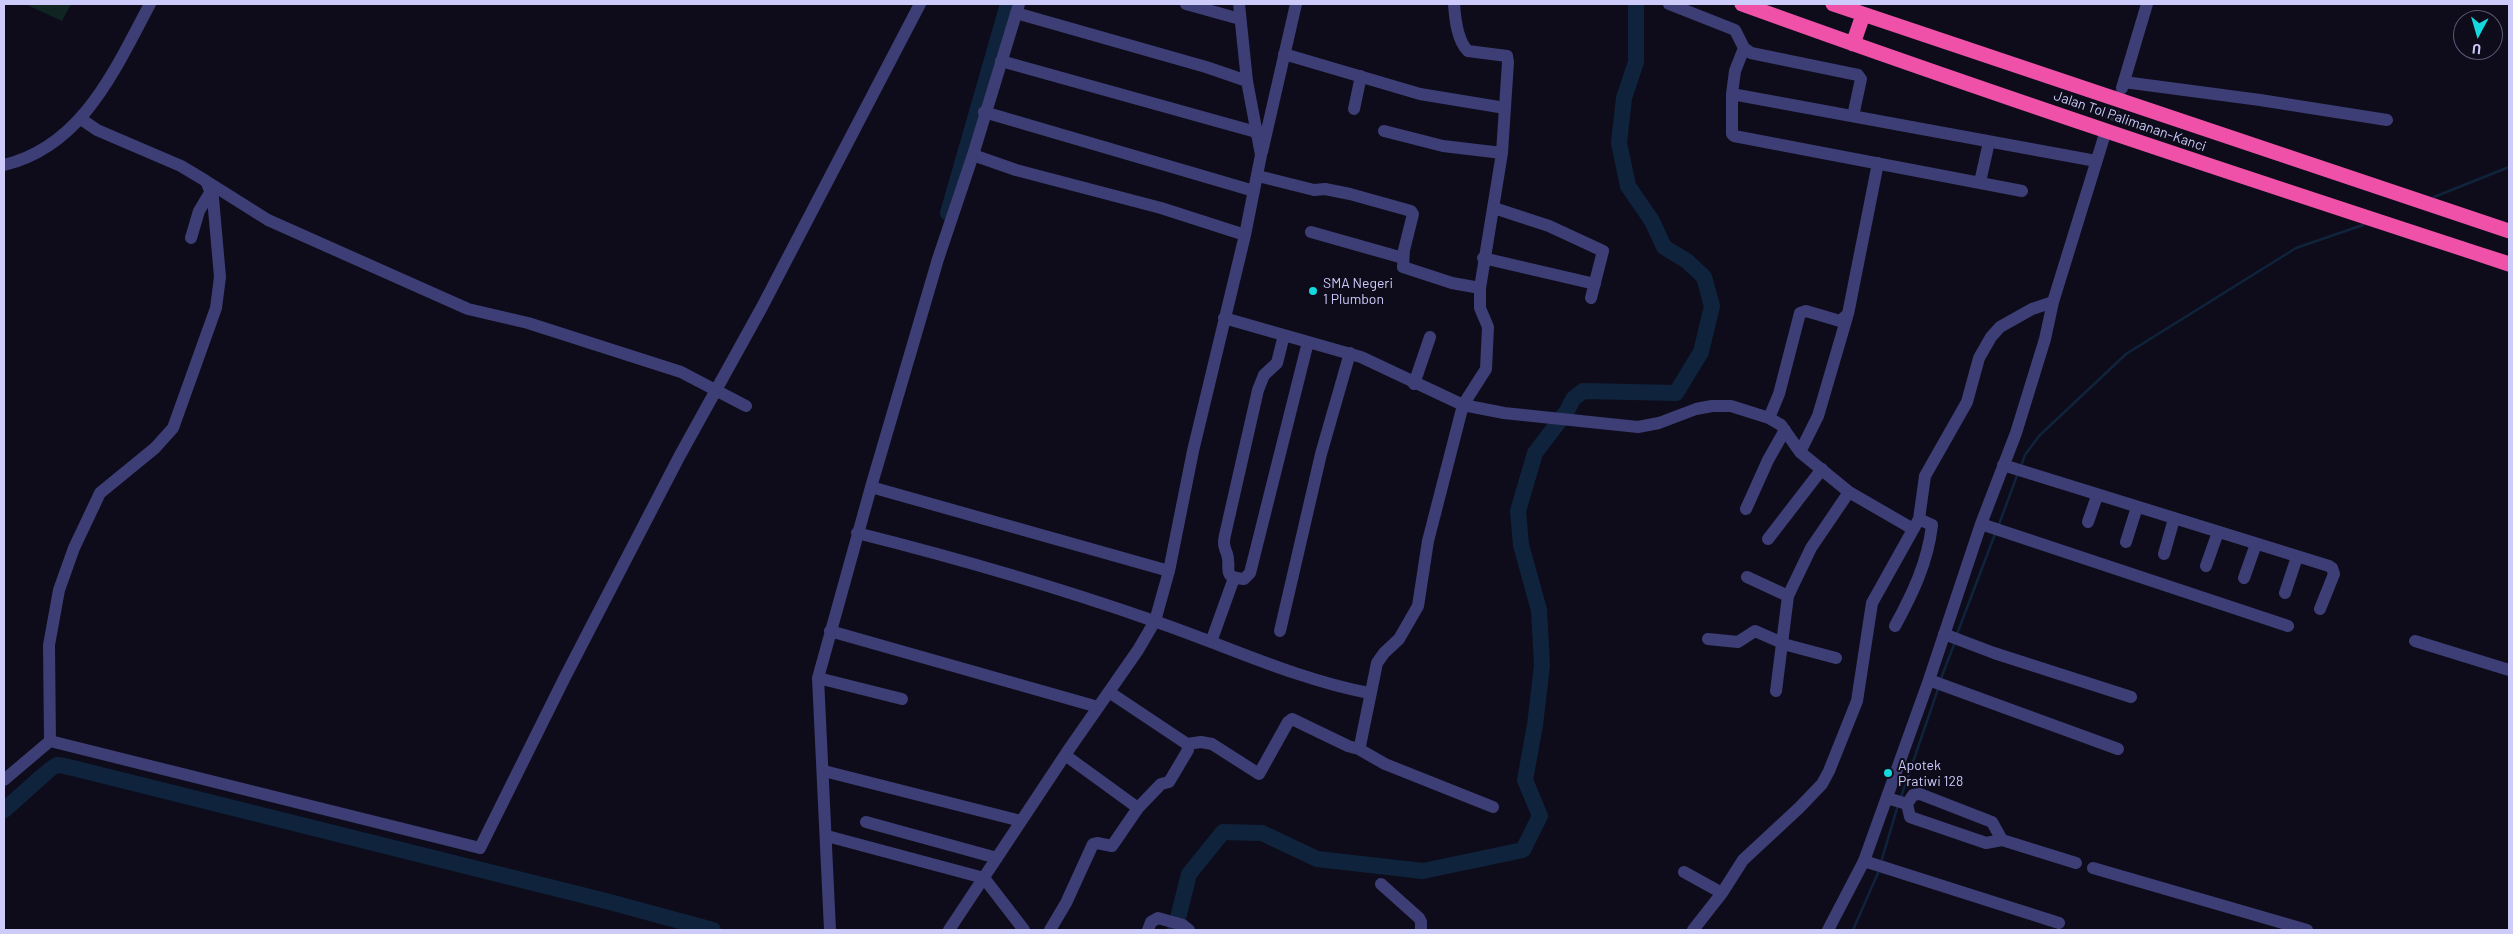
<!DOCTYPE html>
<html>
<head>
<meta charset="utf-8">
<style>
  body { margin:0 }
  #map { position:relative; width:2513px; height:934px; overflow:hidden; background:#0e0c1a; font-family:Barlow,sans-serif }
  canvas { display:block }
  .frame { position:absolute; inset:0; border:5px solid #cccbfa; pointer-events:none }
  .north { position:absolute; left:2453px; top:10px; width:50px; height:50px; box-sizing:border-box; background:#0e0c1a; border:1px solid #5a5874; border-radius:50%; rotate:186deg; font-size:14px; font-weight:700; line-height:20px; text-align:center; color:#cccbfa }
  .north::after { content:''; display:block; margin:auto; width:18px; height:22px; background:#14d8dd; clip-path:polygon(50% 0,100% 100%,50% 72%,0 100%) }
</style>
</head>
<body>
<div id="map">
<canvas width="2513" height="934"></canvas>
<div class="frame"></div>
<div class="north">U</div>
</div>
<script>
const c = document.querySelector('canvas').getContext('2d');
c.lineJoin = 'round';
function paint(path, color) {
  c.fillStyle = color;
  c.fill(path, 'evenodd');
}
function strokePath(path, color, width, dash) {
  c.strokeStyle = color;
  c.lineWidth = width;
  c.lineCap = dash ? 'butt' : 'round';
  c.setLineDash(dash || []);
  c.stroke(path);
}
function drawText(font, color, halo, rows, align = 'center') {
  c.font = font + ' Barlow,sans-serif';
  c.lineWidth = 4;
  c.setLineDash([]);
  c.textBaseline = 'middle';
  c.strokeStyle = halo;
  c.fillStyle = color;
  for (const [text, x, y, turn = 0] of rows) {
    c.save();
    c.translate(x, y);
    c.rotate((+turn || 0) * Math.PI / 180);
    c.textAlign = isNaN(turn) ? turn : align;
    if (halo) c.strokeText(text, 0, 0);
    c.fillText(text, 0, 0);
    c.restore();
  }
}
const green = new Path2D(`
  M25 4H71L62 21Z`);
const stream = new Path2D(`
  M2434 197 2509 167
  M2021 466 2025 455 2039 436 2126 354 2296 248 2363 225
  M1998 527 2018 473
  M1957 634 1995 534
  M1940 681 1955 642
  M1901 797 1938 689
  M1882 859 1898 805
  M1853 930 1878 873`);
const river = new Path2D(`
  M948 213 1008 4
  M4 810C12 804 52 766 57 765 62 765 68 767 73 768L606 901 713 930
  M1175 930 1189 874 1223 832 1262 833 1317 859 1423 871 1523 850 1540 816 1525 780 1535 725 1542 665 1539 610 1521 545 1518 511 1535 453 1567 411 1573 399 1583 391 1676 393 1701 352 1712 306 1704 277 1687 261 1664 247 1652 221 1628 186 1619 143 1624 98 1636 62V4`);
const minorTunnel = new Path2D(`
  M2104 137 2121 92`);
const minor = new Path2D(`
  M1186 4 1240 19
  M1669 4 1735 30 1744 48 1751 53 1858 75 1861 79 1853 116
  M1016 13 1206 67 1247 81
  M1744 48 1735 71 1732 94 2096 161
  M1284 54 1420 94 1505 108
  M1001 61 1256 132
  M2124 82 2260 100 2387 120
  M2122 88 2147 4
  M1732 94V134L1734 136 2022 191
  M1354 109 1361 76
  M984 112 1254 191
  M1384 131 1443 146 1502 153
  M1262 152 1296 4
  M973 155 1016 170 1161 208 1245 235
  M4 165C83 146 115 69 150 4
  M1258 176 1314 190 1325 189 1350 194 1411 211 1413 214 1404 250 1403 267 1452 283 1480 288
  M206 181 268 220 468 309 528 323 681 372 746 406
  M1980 182 1989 142
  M1494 208 1549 226 1603 251 1591 298
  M1311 232 1403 258
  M191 238 199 211 211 191
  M1483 258 1595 284
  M1224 318 1361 357 1463 405 1486 369 1488 327 1480 308V288L1502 153 1508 62 1507 56 1468 51C1457 41 1455 18 1454 4
  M1284 335 1277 363 1264 375 1258 390 1225 535C1223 544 1224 546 1227 554 1232 569 1220 577 1244 579L1250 573 1308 342
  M1414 384 1430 337
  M1769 418 1779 394 1800 313 1806 311 1840 321 1848 314 1878 163
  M1800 452 1818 416 1847 317
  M2003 465 2329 566 2332 568 2334 574 2320 609
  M871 487 938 259 973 155 1019 4
  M1746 509 1768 460 1785 430
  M2088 522 2097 496
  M1981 524 2288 626
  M857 533C957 558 1057 587 1154 621 1225 645 1295 679 1369 693
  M1768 539 1822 469
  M2126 542 2137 507
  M2164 554 2174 519
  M2206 566 2218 532
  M1747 577 1788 596
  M2244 578 2256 544
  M2285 593 2297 557
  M1895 626C1912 595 1928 562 1932 525L1919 519
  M830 631 1098 707
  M1280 631 1321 454 1350 353
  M1944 634 1994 653 2131 697
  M1708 639 1738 642 1755 631 1787 645 1836 658
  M2415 641 2509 670
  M1211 642 1234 578
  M818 678 902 699
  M1929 680 2118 749
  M1776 691 1788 596 1811 548 1849 492
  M1109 692 1187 744 1201 742 1212 744 1259 774 1288 722 1292 719 1348 746 1355 748 1360 746 1377 663 1384 653 1399 639 1418 606 1428 541 1463 405 1504 413 1638 427 1659 423 1696 409 1712 406H1731L1769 418 1781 425 1800 452 1849 492 1913 529
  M50 741 49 645 59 590 74 548 100 493 155 448 173 428 216 308 220 277 213 198 206 181 181 166 97 130 81 119
  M1357 748 1385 764 1493 807
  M1065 755 1138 808
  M824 771 1021 821
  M4 780 50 741 480 848 565 677 679 457 762 307 920 4
  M1887 798 1907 804 1910 817 1986 843 2002 840
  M1907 804 1913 795 1920 794 1992 822 2002 840 2076 863
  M866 822 997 858
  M827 836 984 878 1024 930
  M1864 861 2059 923
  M2093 868 2307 930
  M1684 872 1722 893
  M1381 884 1419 918 1421 922V930
  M830 930 818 678 871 487 1169 571
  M949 930 1067 752 1138 650 1155 621 1169 571 1193 451 1245 235 1261 155 1247 81 1239 4
  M1050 930 1066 903 1093 844 1097 843 1112 846 1138 808 1161 784 1169 782 1188 750 1187 744
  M1148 930 1151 922 1158 918 1183 925 1189 930
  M1693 930 1722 893 1743 860 1799 808 1822 784 1829 771 1857 701 1872 603 1919 519 1925 476 1967 402 1979 358 1991 337 2000 327 2032 309 2053 302
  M1828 930 1864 861 1929 680 1981 524 2016 433 2045 339 2053 302 2104 137`);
const highway = new Path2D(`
  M1742 4C1996 96 2252 180 2509 264
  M1833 4 2509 231
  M1853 44 1863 15`);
const markers = [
  [1313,291,5,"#14d8dd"],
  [1888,773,5,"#14d8dd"]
];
const streetNames = [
  ["Jalan Tol Palimanan–Kanci",2130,121,19]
];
const poiNames = [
  ["SMA Negeri",1323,283],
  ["1 Plumbon",1323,299],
  ["Apotek",1898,765],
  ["Pratiwi 128",1898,781]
];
paint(green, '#102422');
strokePath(stream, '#0f243c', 2.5);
strokePath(river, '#0f243c', 16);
strokePath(minorTunnel, '#2a293c', 12, [12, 6]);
strokePath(minor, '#3c3e75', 12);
strokePath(highway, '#ef51a9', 15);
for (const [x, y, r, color] of markers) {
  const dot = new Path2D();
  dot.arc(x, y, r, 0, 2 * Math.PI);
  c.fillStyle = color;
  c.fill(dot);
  strokePath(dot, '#0e0c1a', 2);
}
drawText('14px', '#cccbfa', '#0e0c1a', streetNames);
drawText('14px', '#cccbfa', '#0e0c1a', poiNames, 'left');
</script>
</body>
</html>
